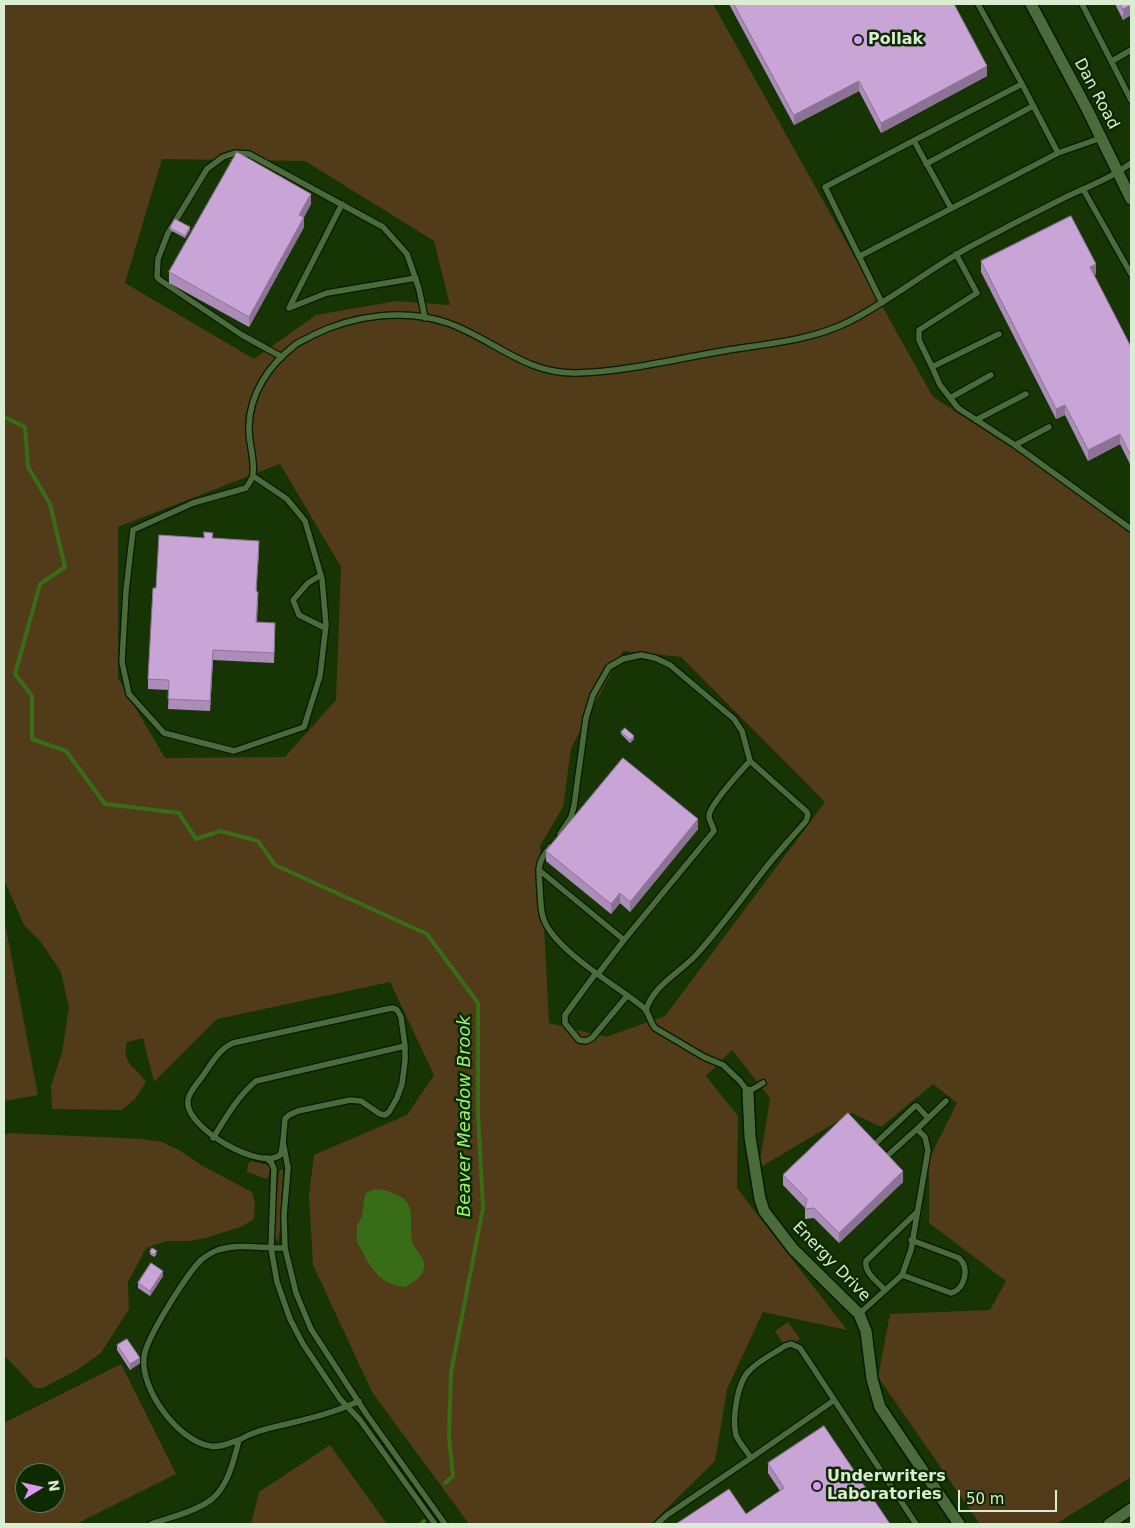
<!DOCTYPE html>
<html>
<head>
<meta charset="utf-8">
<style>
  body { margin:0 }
  #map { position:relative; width:1135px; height:1528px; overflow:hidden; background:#173404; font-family:"DejaVu Sans",sans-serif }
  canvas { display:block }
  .frame { position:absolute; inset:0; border:5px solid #daecd2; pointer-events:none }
  .north { position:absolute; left:15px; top:1463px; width:50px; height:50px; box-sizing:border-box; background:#0d2a00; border:1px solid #5f7854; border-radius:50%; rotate:81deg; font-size:14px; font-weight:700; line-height:20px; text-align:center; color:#daecd2 }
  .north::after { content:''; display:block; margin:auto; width:18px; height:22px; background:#db99f5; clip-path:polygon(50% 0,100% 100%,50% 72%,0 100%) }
  .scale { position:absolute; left:958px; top:1490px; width:99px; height:22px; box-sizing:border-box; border:2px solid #daecd2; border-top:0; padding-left:6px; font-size:15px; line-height:18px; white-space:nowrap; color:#daecd2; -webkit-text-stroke:4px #0d2a00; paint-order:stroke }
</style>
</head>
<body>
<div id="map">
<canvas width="1135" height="1528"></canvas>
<div class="frame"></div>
<div class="north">N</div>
<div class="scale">50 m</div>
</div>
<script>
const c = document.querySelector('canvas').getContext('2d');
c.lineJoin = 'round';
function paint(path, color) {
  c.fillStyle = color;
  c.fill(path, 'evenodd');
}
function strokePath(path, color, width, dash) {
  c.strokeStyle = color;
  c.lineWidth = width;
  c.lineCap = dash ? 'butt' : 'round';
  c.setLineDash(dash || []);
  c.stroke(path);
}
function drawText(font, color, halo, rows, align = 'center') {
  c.font = font + ' "DejaVu Sans",sans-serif';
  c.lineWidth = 5;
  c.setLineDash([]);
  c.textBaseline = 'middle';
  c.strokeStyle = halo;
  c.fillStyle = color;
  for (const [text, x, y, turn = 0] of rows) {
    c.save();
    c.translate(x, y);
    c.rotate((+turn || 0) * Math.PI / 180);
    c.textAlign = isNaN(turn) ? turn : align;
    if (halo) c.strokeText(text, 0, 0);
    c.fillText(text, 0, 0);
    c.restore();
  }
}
const green = new Path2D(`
  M4 4H713L933 397 1131 525V1477L1056 1524H980L878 1377 890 1314 990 1310 1006 1281 929 1223V1159L957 1103 933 1084 881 1127 852 1113 759 1168 770 1098 732 1050 706 1076 738 1116 737 1188 847 1330 763 1312 727 1389 715 1461 651 1524H469L372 1392 313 1265 309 1195 314 1155 407 1115 434 1075 390 982 217 1019 154 1082 143 1038 127 1042C121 1065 136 1066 146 1082L135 1099 122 1110 52 1109 51 1086 62 1052 69 1007 61 972 40 941 24 925 6 884H4ZM162 159 305 161 434 241 450 305 396 301 316 315 254 359 125 283ZM280 464 341 567 336 700 285 757 165 758 118 678V527ZM623 651 681 657 825 802 665 1016 606 1037 549 1023 540 846 563 807 571 748Z
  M4 918 38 1095 4 1101Z
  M9 1133 143 1139 162 1142 179 1150 201 1165 252 1192 255 1204 254 1219 241 1227 205 1238 189 1241H167L146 1248 128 1282 129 1309 101 1353 77 1370 43 1388H35L4 1355V1135Z
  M251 1161 268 1165 270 1169 268 1178 267 1179 247 1172 248 1164Z
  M281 1169 283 1170V1173C282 1183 281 1236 278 1241L275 1238V1215L279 1172Z
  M788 1322 800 1339 786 1348 775 1331Z
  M121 1364 176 1474 76 1524H4V1423ZM25 1473H55V1503H25Z
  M330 1445 387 1524H251L259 1492Z`);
const water = new Path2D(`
  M375 1189C387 1190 407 1195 410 1209 413 1220 409 1233 413 1244 417 1252 426 1259 424 1268 422 1278 413 1282 405 1287 384 1286 373 1272 364 1255 362 1250 358 1245 357 1241 356 1236 357 1230 357 1225 366 1214 361 1206 366 1193Z`);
const stream = new Path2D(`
  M4 417 25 427 28 467 50 504 65 567 40 584 15 674 32 696V739L66 751 105 804 179 813 196 839 220 831 258 841 275 865 427 934 478 1003V1114L483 1208 451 1373 449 1437 453 1476 445 1483
  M421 1524 424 1521`);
const service = new Path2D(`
  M978 4 1022 84
  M1082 4 1131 100
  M1112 61 1131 50
  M914 141 951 208
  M926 164 1033 106
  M1083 189 1131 274
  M342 204 289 308 327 293 416 278
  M956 254 977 293 919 330V340L932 367 999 334
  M860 256 1058 153 1101 138
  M882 303 825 187 1022 84 1058 153
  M282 357 242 335 160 280 157 277 158 259 168 233 207 169 223 157 235 153 249 154 383 227 407 254 419 289 425 318
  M932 367 940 385 958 408 1015 445 1049 427
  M950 398 991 375
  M976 420 1026 394
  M1015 445 1131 529
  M253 476 287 499 305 521 322 579 326 625 320 676 304 727 234 751 164 733 129 694 122 662 126 591 133 530 193 503 246 488C248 484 253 479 253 474 255 458 248 442 249 426 250 393 269 365 295 345 300 341 307 339 313 335 354 315 405 308 448 323 493 339 525 374 576 373 625 372 675 359 723 351 764 344 810 341 848 322 892 300 931 267 975 244 1003 229 1032 214 1060 200 1084 188 1110 179 1131 163
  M321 575 308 583 293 600 299 615 325 628
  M560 834 571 817 574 806 586 718 593 695 609 667 623 659 641 655 655 658 670 665 734 719 742 731 750 761 807 812 808 815 806 821C792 837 777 853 764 870 742 898 721 927 697 954 680 973 654 984 646 1010
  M550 847C536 864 539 868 540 890 541 900 540 910 544 920 556 951 617 986 644 1008 649 1013 650 1022 655 1028L704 1057 723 1065 740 1081 748 1092 763 1083
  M539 870 624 940 598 974
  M624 940 714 831C713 825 709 821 709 816 709 805 742 770 750 761
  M596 973 565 1015V1023L579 1040 586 1041 592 1038 627 996
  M213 1138C226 1117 238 1096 256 1081L405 1046
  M283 1142 281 1154C263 1173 183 1127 188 1100 189 1091 199 1082 204 1074 212 1063 219 1049 233 1043L387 1009 393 1008 397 1010 401 1017 405 1046V1061L402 1084 397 1098 389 1112 385 1115 380 1114 361 1101 350 1100 298 1111 289 1115 285 1119 283 1142 288 1168 284 1215 285 1248 296 1293 311 1329 367 1415 445 1524
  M875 1144 915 1106H917L928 1118
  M887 1156 917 1129
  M266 1158 271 1162 274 1169 271 1248 277 1282 290 1319 303 1344 340 1399 360 1420 435 1524
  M902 1275 951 1293C965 1289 970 1268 959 1258L911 1240
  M885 1290C878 1282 864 1273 866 1261L916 1213
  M859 1314 902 1275 911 1250 928 1150 925 1137 917 1129 946 1101
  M239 1440C229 1443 220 1448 210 1446 178 1441 140 1389 144 1357 146 1338 187 1274 201 1260 206 1256 212 1252 218 1250 241 1243 262 1249 285 1248
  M751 1458 833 1401
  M151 1524C169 1518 197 1511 212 1499 228 1486 234 1460 239 1440 254 1431 270 1428 287 1424 312 1418 336 1412 359 1401
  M657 1524 667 1515 751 1458C747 1451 739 1443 736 1435 732 1419 737 1383 749 1371 758 1361 773 1354 785 1346L791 1344 800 1348 916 1524`);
const minor = new Path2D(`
  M1031 4 1087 109 1131 199
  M748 1092 750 1137 760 1199 764 1211 793 1249 859 1314 866 1331 872 1379 880 1407 959 1524
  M1109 1524 1131 1509`);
const wall = new Path2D(`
  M729 4H954L987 76 881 133 859 91 794 125Z
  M1115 4H1131V15L1123 20Z
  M311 204 304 217V227L249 327 169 283V272Z
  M170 228 190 230 185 238 170 230Z
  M981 261 1096 274 1094 275 1131 347V466L1120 444 1088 461 1065 415 1056 419 981 272Z
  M213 538 259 551 256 591 258 602 257 622 275 633 274 663 213 660 210 711 168 709 169 690 148 689V679L156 588Z
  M621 732 634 739 630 743 621 734Z
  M698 829 630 912 620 903 611 914 546 861V851Z
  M783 1175 903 1182 839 1243 814 1218 805 1219V1208L783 1185Z
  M150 1252 157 1254 154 1257 150 1254Z
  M163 1276 150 1296 138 1288V1283Z
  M117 1345 140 1363 130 1370 117 1350Z
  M768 1463 890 1524 746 1514 780 1491 768 1473Z`);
const shadedWall = new Path2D(`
  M1131 5V15L1123 20V9Z
  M987 66V76L881 133V123Z
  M859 81V91L794 125V115Z
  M311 194V204L299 225V215Z
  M304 217V227L249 327V317Z
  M190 227V230L185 238V236Z
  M1096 264V274L1090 277V267Z
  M1065 405V415L1056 419V409Z
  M1120 434V444L1088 461V450Z
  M259 541V551L256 601V591Z
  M213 650V660L210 711V701Z
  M634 736V739L630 743V740Z
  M698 819V829L630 912V902Z
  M620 893V903L611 914V904Z
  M903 1171V1182L839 1243V1233Z
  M163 1271V1276L150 1296V1291Z
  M140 1358V1363L130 1370V1364Z`);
const building = new Path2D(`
  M734 4H954L987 66 881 123 859 81 794 115Z
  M1120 4H1131V5L1123 9Z
  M237 152 311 194 299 215 304 217 249 317 169 272Z
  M1071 216 1096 264 1090 267 1131 347V456L1120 434 1088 450 1065 405 1056 409 981 261Z
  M175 219 190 227 185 236 170 228Z
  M204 532 213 533 212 538 259 541 256 591 258 592 256 622 275 623 274 653 213 650 210 701 168 699 169 680 148 679 153 588H156L159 535 204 538Z
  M625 728 634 736 630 740 621 732Z
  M623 758 698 819 630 902 620 893 611 904 546 851Z
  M848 1113 903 1171 839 1233 814 1208 805 1209 807 1199 783 1175Z
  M152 1248 157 1251 154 1255 150 1252Z
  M151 1263 163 1271 150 1291 138 1283Z
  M127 1339 140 1358 130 1364 117 1345Z
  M824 1426 890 1524H676L729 1489 746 1514 784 1488 768 1463Z`);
const markers = [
  [858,40,5,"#db99f5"],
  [817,1486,5,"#db99f5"]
];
const poiNames = [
  ["Pollak",868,40],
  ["Underwriters",827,1477],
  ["Laboratories",827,1495]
];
const streetNames = [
  ["Dan Road",1096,94,62],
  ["Energy Drive",831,1262,46]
];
const waterNames = [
  ["Beaver Meadow Brook",465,1116,-90]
];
paint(green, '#513b19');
paint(water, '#396c17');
strokePath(stream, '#396c17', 4);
strokePath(service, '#051a00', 8);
strokePath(minor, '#051a00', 14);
strokePath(service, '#4b6b3b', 5.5);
strokePath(minor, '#4b6b3b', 11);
paint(wall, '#ac8db9');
paint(shadedWall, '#8c7396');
paint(building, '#c8a4d7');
strokePath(building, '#8c7396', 1);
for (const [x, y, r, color] of markers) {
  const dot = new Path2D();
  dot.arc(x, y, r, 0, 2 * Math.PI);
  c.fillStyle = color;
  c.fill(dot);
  strokePath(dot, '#0d2a00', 2);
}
drawText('bold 16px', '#daecd2', '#0d2a00', poiNames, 'left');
drawText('16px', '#daecd2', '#0d2a00', streetNames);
drawText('italic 18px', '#9ff570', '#0d2a00', waterNames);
</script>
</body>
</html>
